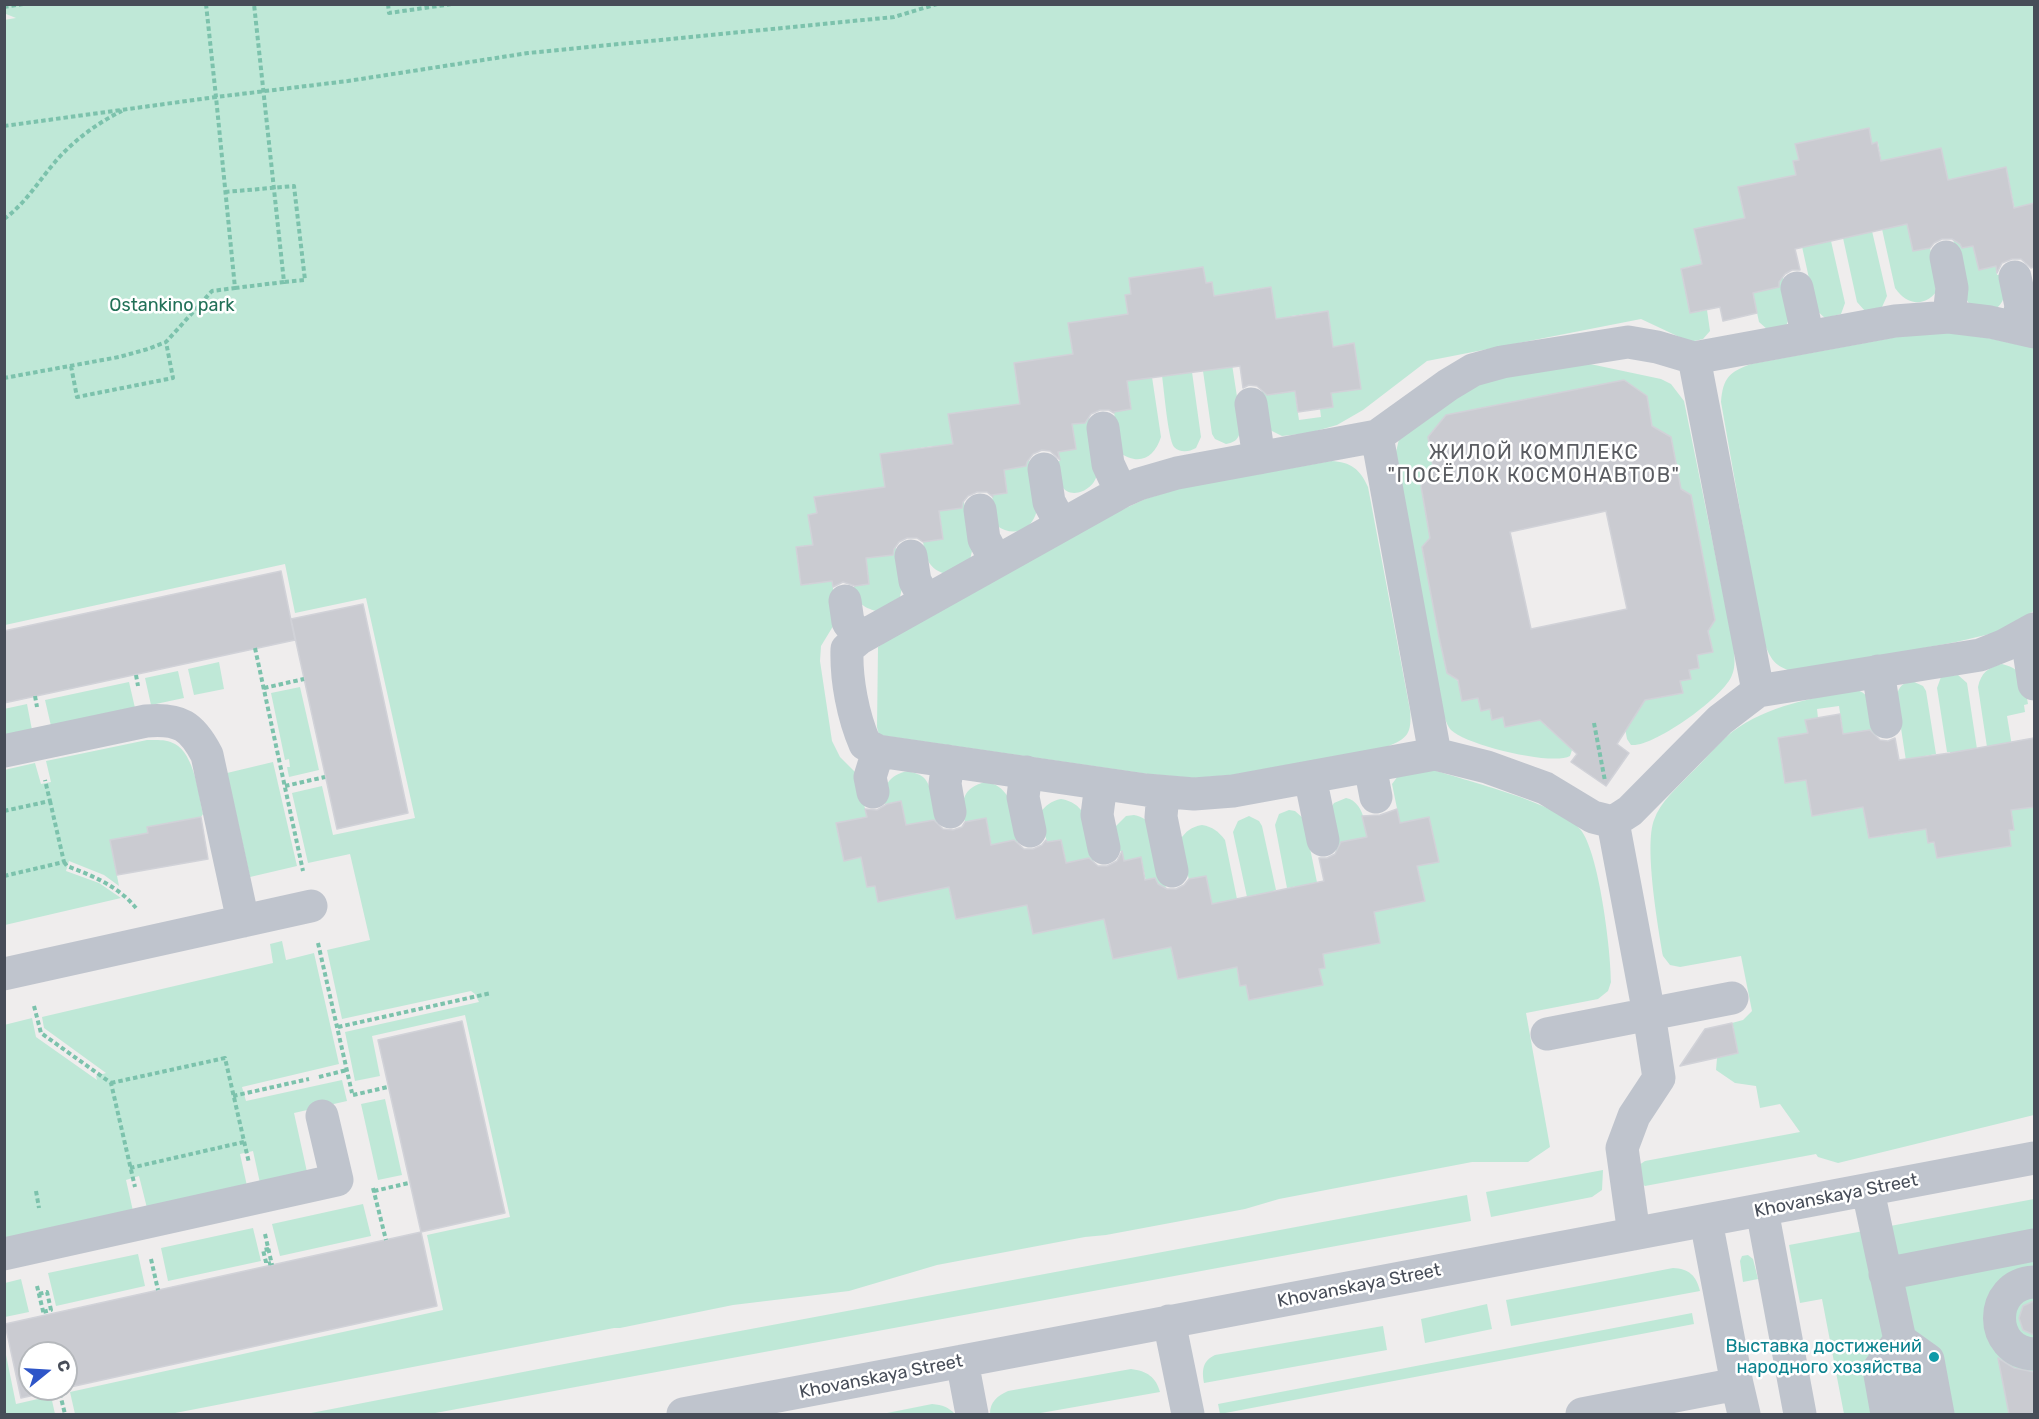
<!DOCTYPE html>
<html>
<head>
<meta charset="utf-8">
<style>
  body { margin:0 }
  #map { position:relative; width:2039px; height:1419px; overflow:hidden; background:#efeded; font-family:Rubik,sans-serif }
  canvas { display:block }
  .frame { position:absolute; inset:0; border:6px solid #474d58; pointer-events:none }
  .north { position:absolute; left:18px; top:1341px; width:60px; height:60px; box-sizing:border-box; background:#fff; border:2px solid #b5b8bc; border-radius:50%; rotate:72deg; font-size:16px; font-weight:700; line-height:24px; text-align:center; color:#474d58 }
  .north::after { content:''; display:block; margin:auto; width:21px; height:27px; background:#2e55c8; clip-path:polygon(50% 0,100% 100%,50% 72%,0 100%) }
</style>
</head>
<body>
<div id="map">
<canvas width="2039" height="1419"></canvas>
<div class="frame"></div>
<div class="north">С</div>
</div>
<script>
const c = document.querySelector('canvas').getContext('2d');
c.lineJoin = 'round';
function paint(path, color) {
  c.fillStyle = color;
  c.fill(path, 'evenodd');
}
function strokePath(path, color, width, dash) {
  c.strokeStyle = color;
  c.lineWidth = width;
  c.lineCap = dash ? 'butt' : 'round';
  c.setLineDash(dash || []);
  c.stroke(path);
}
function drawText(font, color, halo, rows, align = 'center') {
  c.font = font + ' Rubik,sans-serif';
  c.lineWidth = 5;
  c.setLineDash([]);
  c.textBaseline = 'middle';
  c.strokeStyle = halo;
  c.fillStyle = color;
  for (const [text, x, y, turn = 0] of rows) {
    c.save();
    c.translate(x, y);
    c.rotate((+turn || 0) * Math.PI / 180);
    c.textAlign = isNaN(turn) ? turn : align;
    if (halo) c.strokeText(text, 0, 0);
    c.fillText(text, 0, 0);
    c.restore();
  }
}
const green = new Path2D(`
  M6 4 2034 5V211L2016 215 2006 167 1965 185 1883 170 1878 143 1872 144 1868 128 1795 144 1799 160 1793 162 1798 185 1773 180 1739 187 1747 226 1730 221 1694 229 1703 270 1691 266 1681 269 1690 313 1707 310 1710 331 1703 339 1690 342 1641 319 1427 361 1363 410 1337 425 1309 433 1282 436 1270 430 1266 418 1261 387 1292 373 1299 420 1321 417 1320 409 1331 393 1353 343 1343 345 1344 351 1334 353 1328 311 1291 316 1277 327 1271 287 1236 292 1215 306 1206 283 1129 278 1131 294 1126 295 1130 322 1111 317 1069 323 1075 363 1021 411 1000 407 949 414 954 450 933 446 881 454 886 494 861 490 814 497 817 513 808 515 813 545 796 547 801 585 832 581 836 609 835 623 821 646 820 661 832 741 840 757 857 774 867 817 837 824 844 861 861 857 868 887 947 880 956 919 1007 909 1006 902 1103 912 1113 959 1155 950 1170 939 1178 978 1220 970 1235 958 1240 985H1246L1249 999 1323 985 1319 969 1325 967 1320 944 1345 950 1380 943 1372 904 1389 909 1425 901 1416 860 1428 864 1439 862 1429 817 1400 823 1392 784 1398 776 1432 770 1440 772C1474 783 1559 804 1580 829 1599 851 1611 951 1611 982L1608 991 1598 999 1526 1013 1550 1147 1528 1162H1472L1279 1199 1245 1209 1106 1235 1085 1237 937 1265 849 1291 733 1305 620 1328H614L170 1414H75L70 1392 443 1310 427 1235 510 1217 465 1015 372 1036 380 1076 355 1081 345 1032 479 1002 475 994 471 991 342 1019 327 950 370 940 350 854 308 863 292 793 322 786 333 835 415 818 366 598 295 613 285 564 5 625 4 20 16 18 6 14Z
  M1904 210 1913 251 1930 248 1939 288C1927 307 1908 307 1895 288L1882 229Z
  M1970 230 1979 269 1996 266 1997 275 2003 274C2004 290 2008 301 1994 310L1971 306 1966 299 1952 234Z
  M1872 231 1887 296 1882 307 1865 311 1857 302 1843 238Z
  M1799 233 1821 243 1831 241 1845 303 1841 314 1825 318 1816 310Z
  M1749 275 1783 277 1791 314 1786 326 1768 330 1759 322Z
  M1944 332 1988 338 2034 348V611L1994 633 1956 642 1794 672C1774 666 1771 660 1763 640L1721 402C1723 378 1729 372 1751 364L1897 337Z
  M1230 351 1241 423C1240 435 1239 442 1226 444L1215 439 1212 434 1203 371Z
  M1590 364 1661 379 1671 384 1684 401 1734 647C1734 656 1736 666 1732 675 1725 696 1653 748 1631 745L1627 739 1623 717 1645 700 1682 693 1680 681 1691 679 1689 670 1699 668 1697 655 1713 652 1708 631 1715 620 1711 602 1695 559 1701 549 1691 495 1681 489 1671 437 1660 431 1653 432 1647 396 1624 380 1446 415 1428 437 1435 474 1427 476 1421 486 1430 538 1447 672 1478 698 1481 710 1490 709 1492 719 1503 717 1505 727 1540 720 1551 730 1567 728 1572 750 1570 756C1552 766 1466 745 1451 730 1448 727 1446 721 1444 717L1395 456 1400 435 1483 379Z
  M1125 367 1152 377 1161 437C1154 459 1138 466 1119 452L1114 412 1131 409Z
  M1192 372 1201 437 1196 448C1189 452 1180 453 1174 447 1168 439 1164 389 1162 376Z
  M1087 407C1091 427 1098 452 1097 472 1097 489 1070 502 1061 485 1057 478 1057 469 1055 462L1060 461 1058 452 1069 410Z
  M1027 444 1037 510C1032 531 1013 538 996 525L992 495 1007 493 1001 448Z
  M1331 461C1351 462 1360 469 1368 487L1410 710C1412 733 1408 739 1386 747L1232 775 1194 778 1148 774 879 735 877 727 878 647 885 642 1111 515 1145 499 1181 488Z
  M962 490 972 551 970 560 947 574C929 570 926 559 923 542L943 539 937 494Z
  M894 537 902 588 900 597 877 611C862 608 856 601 854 586L869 584 863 541Z
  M219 662 224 689 194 695 188 669Z
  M2002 664C2026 670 2024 683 2028 704L2024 705 2025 712 2007 716 2014 758 1987 747 1978 687C1981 673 1988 667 2002 664Z
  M178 671 184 698 151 705 145 678Z
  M1958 675 1967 683 1977 749 1950 759V752H1947L1937 688 1941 677Z
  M1912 681 1923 686 1926 691 1936 754 1925 756 1927 771 1908 774 1897 702C1897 690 1899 684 1912 681Z
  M129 682 135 708 51 726 45 700Z
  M300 687 319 770 289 777 287 767H290L289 759 285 760 271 693Z
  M1856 690C1876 694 1874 721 1877 739L1846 753 1839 706 1817 709 1818 718 1806 720 1808 733 1778 738 1785 783 1796 782 1805 773 1812 816 1848 810 1862 799 1869 838 1904 833 1924 820 1929 843 2011 846 2009 830 2014 829 2009 802 2028 808 2034 807V1115L1838 1163 1818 1157 1816 1154 1645 1186 1641 1183 1639 1165 1645 1161 1800 1132 1780 1104 1760 1108 1756 1086 1735 1083 1716 1070 1718 1047 1734 1030 1732 1023 1743 1020 1752 1011 1741 956 1680 967 1670 965 1663 956C1658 927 1644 846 1654 820 1660 802 1677 788 1690 774 1704 761 1717 744 1732 732 1768 705 1813 698 1856 690Z
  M27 704 32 730 5 736 4 709Z
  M147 740C157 740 167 739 175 744 194 754 199 794 203 814L201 817 148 827V833L110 840 119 886 104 875 69 861 66 871 99 883 121 898 5 925 4 770 35 763 41 784 51 782 46 761Z
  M273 762 297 866 250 877 227 773Z
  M908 771C914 773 921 774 925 779 934 790 937 823 940 837L910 843 901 801 885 804C882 786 889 775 908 771Z
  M986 782C997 784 1002 788 1008 797L1021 858 995 863 986 818 965 822C960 801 963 787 986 782Z
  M1346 798C1367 802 1367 837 1370 855L1336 853 1330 809 1334 803Z
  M1061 799C1072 801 1078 805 1084 814L1097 878 1071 883 1061 840 1047 842 1039 814C1046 805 1051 801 1061 799Z
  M1289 810 1295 811 1304 819 1320 897 1301 900 1298 886 1287 888 1275 825 1279 814Z
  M1134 815C1143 817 1148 820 1153 828L1167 893 1149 896 1141 857 1124 861 1122 851 1116 852 1114 828 1126 816Z
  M1249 816 1259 821 1262 826 1276 890 1273 891 1275 897 1256 901 1254 895 1247 897 1233 832 1238 821Z
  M1202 825C1213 827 1218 831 1225 840L1237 899 1215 918 1206 877 1189 880 1180 840C1186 831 1191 827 1202 825Z
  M282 941 286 960 314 953 339 1064 242 1087 246 1101 342 1080 347 1101 294 1113 307 1172 260 1183 253 1151 240 1154 247 1186 147 1208 139 1176 126 1180 133 1211 5 1239 4 1025 32 1018 36 1037 97 1080 96 1076 106 1073 44 1028 42 1017 273 963 270 944Z
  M385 1099 402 1175 378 1180 361 1104Z
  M1603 1170 1602 1190 1592 1197 1491 1217 1486 1192Z
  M1467 1195 1471 1221 1417 1231 430 1414H306L585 1360Z
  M2034 1199V1414H1844L1822 1299 1800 1303 1789 1245Z
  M363 1204 371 1236 280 1256 272 1224Z
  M253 1228 261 1261 168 1281 161 1248Z
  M138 1254 145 1286 56 1306 48 1273Z
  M1748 1255 1753 1259 1758 1279 1743 1282 1740 1261 1742 1256Z
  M1673 1268C1689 1269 1696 1275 1700 1291L1511 1326 1506 1300Z
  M21 1279 29 1312 5 1317V1283Z
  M1487 1304 1492 1329 1425 1343 1421 1319Z
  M1692 1313 1694 1324 1220 1414 1218 1404Z
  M1383 1326 1387 1350 1204 1383C1202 1371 1202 1361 1215 1355Z
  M5 1350 16 1404 51 1396 55 1414H5Z
  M1131 1369C1147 1371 1156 1377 1160 1392L1035 1414H990C990 1402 997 1396 1008 1391Z
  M932 1404C943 1405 948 1407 955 1414H882Z`);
const building = new Path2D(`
  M1869 128 1872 144 1877 142 1881 161 1941 148 1948 180 2006 167 2014 208 2034 203V267L2031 268 2021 259H2012L2002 263 1997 273 1996 266 1979 270 1973 246 1962 248 1960 244 1952 239H1942L1934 243 1930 248 1913 251 1907 224 1795 249 1800 270H1792L1785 274 1779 282V287L1753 293 1757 313 1723 321 1720 307 1690 313 1681 269 1702 264 1694 229 1745 218 1738 187 1796 175 1793 161 1799 160 1795 144Z
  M1203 267 1206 283 1212 282 1214 296 1271 287 1276 319 1328 311 1333 347 1354 343 1361 389 1331 393 1333 407 1298 412 1295 391 1267 395 1257 386 1249 385 1243 388 1240 366 1127 381 1131 409 1114 412V413L1109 410H1100L1091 414 1085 423 1072 424 1076 449 1058 452 1060 460 1050 451 1042 450 1033 454 1027 462 1026 466 1004 470 1007 493 992 495 993 497 987 492H977L968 496 963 502 962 508 939 511 943 539 923 542 917 538H907L899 542 894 549 893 555 866 558 869 584 855 586 843 582 833 587 832 581 801 585 796 547 813 545 808 515 817 513 814 497 885 487 880 454 953 444 948 414 1020 404 1014 363 1073 354 1068 323 1128 314 1125 295 1131 294 1129 278Z
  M1624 380 1647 396 1652 426 1671 437 1681 489 1691 495 1715 620 1708 631 1713 652 1697 655 1699 668 1689 670 1691 679 1680 681 1683 693 1645 700 1617 744 1629 753 1606 786 1571 762 1577 754 1540 720 1505 727 1503 717 1492 720 1490 709 1481 711 1478 698 1462 701 1458 680 1447 673 1439 637 1422 547 1430 538 1421 486 1433 466 1428 437 1446 415ZM1606 511 1627 609 1531 629 1510 532Z
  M281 571 295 640 4 703V631Z
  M363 604 408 813 337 829 291 619Z
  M1840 714 1843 734 1870 730 1880 740 1888 741 1895 738 1899 760 1950 753 2034 738V807L2011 810 2014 830H2009L2011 846 1937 858 1934 842 1928 843 1926 829 1869 838 1863 807 1812 816 1806 780 1785 783 1778 738 1808 733 1805 720Z
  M901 801 906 825 934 820 943 829 953 830 962 827 965 822 986 818 991 845 1014 840 1024 849H1033L1042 845 1046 840 1047 842 1061 840 1066 863 1089 858 1098 866H1107L1117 861 1122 851 1124 861 1141 857 1145 880 1155 878 1158 884 1167 889H1176L1184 885 1189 879 1206 876 1212 904 1324 881 1319 858H1327L1335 854 1341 842 1367 837 1362 816 1380 815 1397 809 1400 823 1429 817 1439 862 1417 866 1425 901 1374 912 1380 943 1323 954 1325 968 1319 969 1323 985 1249 1000 1246 985 1240 986 1237 967 1178 979 1171 947 1113 959 1104 919 1033 934 1027 905 956 919 949 887 878 902 875 886 867 887 861 857 844 861 836 823 867 817 865 809 877 810 887 804Z
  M201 817 208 859 117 875 110 840 148 833 147 827Z
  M462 1021 505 1213 421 1232 378 1040Z
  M1732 1023 1738 1053 1680 1066 1705 1029Z
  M421 1232 437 1306 66 1388V1353H30V1389H62L21 1398 5 1324Z
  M2034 1301V1335L2023 1330 2019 1318 2023 1306Z
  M1998 1358 2014 1368 2034 1372V1414H2009Z`);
const path = new Path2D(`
  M206 4 216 97 348 81 528 53 894 17 937 4
  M388 4 389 13 452 4
  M4 7 23 4
  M4 126 216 97 235 288 212 291 166 342 148 349 119 357 4 378
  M225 192 294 186 305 280 284 282
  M4 219C25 204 38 182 55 162 73 141 97 123 122 111
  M235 288 284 282 254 4
  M71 366 77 397 173 378 166 342
  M255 648 303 871
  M136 675 138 686
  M264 688 304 679
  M35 696 37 707
  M1594 723 1605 781
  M285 786 325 777
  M4 811 50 801 45 780
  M64 862 67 866C93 876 118 886 136 908
  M4 876 64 862 50 801
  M318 943 352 1093
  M34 1006 41 1033 111 1083 135 1187
  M338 1027 491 993
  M319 1077 347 1070
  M111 1083 225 1058 249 1163
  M353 1095 388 1087
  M233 1096 309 1079
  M130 1168 244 1142
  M373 1188 386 1240
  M36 1191 39 1208
  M374 1191 409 1183
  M265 1234 272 1265
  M269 1249 263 1250 266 1262V1264L271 1263
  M151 1259 158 1290
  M37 1286 44 1315
  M39 1294 47 1292 51 1310 43 1312
  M64 1390 65 1393 60 1394 65 1414
  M51 1391V1393L64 1390`);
const minor = new Path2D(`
  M1946 257 1952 288 1949 317
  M2015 277 2021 306 2017 328
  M1797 288 1808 337
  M2034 332 1990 322 1949 317 1895 321 1694 358 1657 347 1628 342 1502 362 1473 370 1448 385 1377 436 1177 473 1139 484 1121 492 860 638 847 649C846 680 853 716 865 744L878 751 1146 790 1194 794 1233 791 1435 754 1487 767 1545 788 1593 817 1613 822 1630 811 1720 720 1758 691 1980 655 2005 645 2034 629
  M1694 358 1758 691
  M1251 404 1259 458
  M1103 428 1108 464 1121 492
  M1377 436 1435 754
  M1044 469 1049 502 1061 524
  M980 510 984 539 996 561
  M911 556 915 581 926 601
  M845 601 848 622 860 638
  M2021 637 2029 651 2034 684
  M1878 671 1886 722
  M4 751 146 721C180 718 192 726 207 755L243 921
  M948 761 945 784 950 812
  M1370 766 1376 797
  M1026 772 1023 797 1030 831
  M1310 777 1323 840
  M1101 784 1097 815 1104 848
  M873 792 870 777 878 751
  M1163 792 1161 817 1172 871
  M1613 822 1649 1014 1659 1078 1634 1116 1622 1148 1634 1234
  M4 974 311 906
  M1547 1034 1732 998
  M1868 1191 1900 1340 1913 1414
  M1762 1210 1800 1414
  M1706 1221 1737 1384
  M4 1254 337 1180 322 1116
  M1885 1274 2034 1245
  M2034 1282C1988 1284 1988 1352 2034 1354
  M1169 1321 1188 1414
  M1900 1340 1928 1360 1938 1414
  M962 1361 972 1414
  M683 1414 2034 1158
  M1582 1414 1737 1384 1744 1414
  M1887 1414 1879 1369 1900 1340`);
const markers = [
  [1934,1357,6,"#0f9aa8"]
];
const parkNames = [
  ["Ostankino park",172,306]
];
const streetNames = [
  ["Khovanskaya Street",1836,1196,-11],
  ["Khovanskaya Street",1359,1286,-11],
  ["Khovanskaya Street",881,1377,-11]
];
const cultureNames = [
  ["Выставка достижений",1922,1347],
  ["народного хозяйства",1922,1368]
];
const neighbourhoodNames = [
  ["ЖИЛОЙ КОМПЛЕКС",1534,453],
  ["\"ПОСЁЛОК КОСМОНАВТОВ\"",1534,476]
];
paint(green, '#bfe8d7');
paint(building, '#cacbd1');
strokePath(building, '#d1d2d8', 1.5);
strokePath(path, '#7cc2ac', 4, [4.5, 3]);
strokePath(minor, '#bfc4cd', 33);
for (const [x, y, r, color] of markers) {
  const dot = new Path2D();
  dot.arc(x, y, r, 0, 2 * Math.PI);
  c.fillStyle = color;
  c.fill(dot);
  strokePath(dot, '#fff', 2);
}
drawText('18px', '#217057', '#fff', parkNames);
drawText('18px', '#474d58', '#fff', streetNames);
drawText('18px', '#0d838f', '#fff', cultureNames, 'right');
c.letterSpacing = '1.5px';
drawText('20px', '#5a5c61', '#fff', neighbourhoodNames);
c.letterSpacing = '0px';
</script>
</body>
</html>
